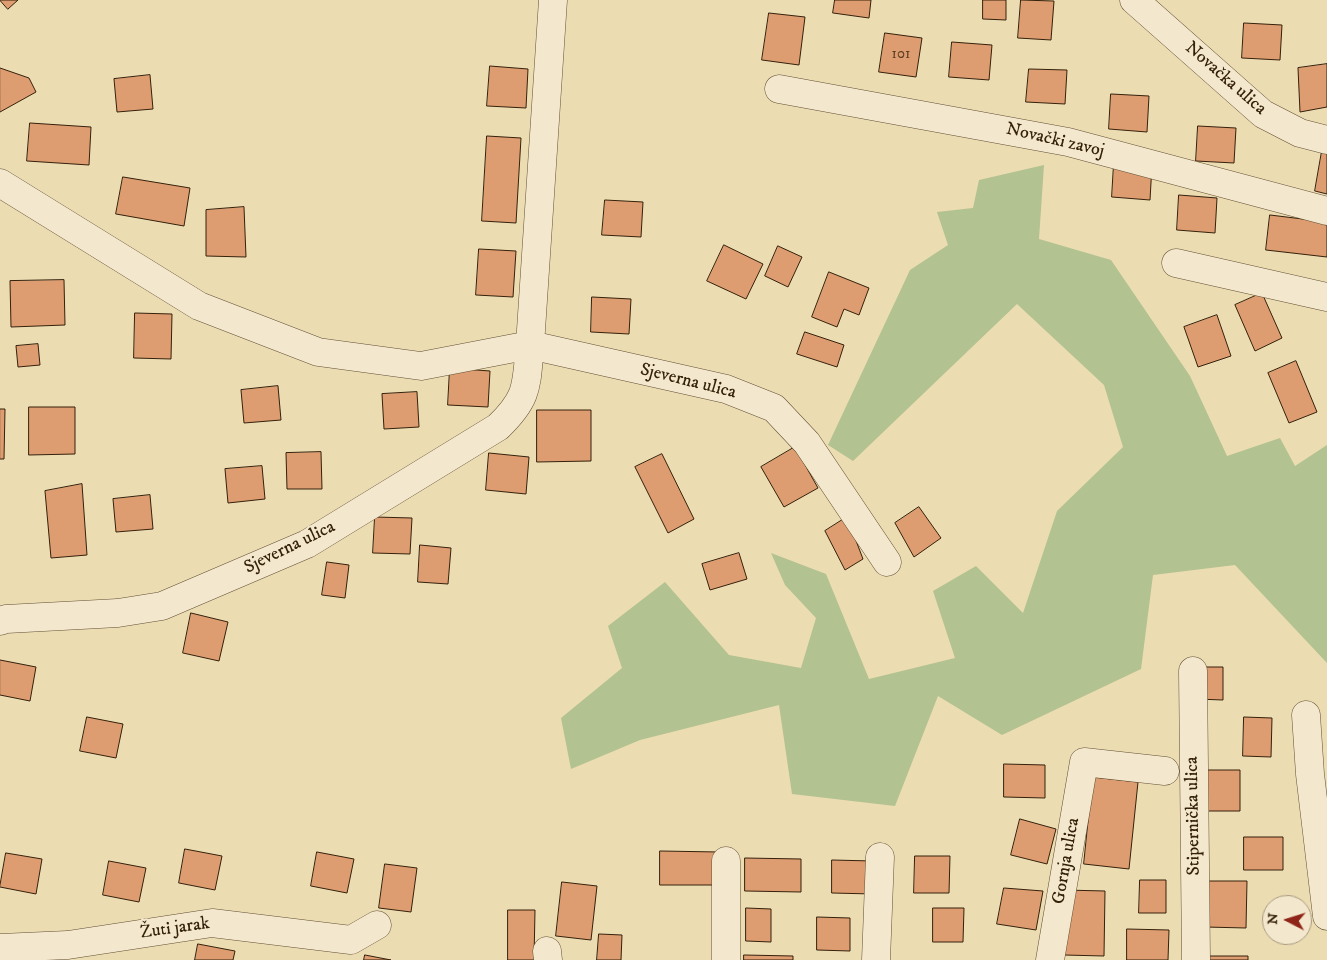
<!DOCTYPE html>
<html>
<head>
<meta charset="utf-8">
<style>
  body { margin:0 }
  #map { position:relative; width:1327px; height:960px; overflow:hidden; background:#ecdcb2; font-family:"IM FELL DW Pica",serif }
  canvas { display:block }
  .north { position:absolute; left:1262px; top:895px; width:50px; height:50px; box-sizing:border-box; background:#f3e8cd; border:1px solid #a7987f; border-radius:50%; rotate:275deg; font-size:14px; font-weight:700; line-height:20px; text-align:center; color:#34200b }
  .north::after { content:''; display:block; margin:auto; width:18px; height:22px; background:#8f2418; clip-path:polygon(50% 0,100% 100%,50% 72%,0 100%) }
</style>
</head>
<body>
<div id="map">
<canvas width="1327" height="960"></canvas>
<div class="north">N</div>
</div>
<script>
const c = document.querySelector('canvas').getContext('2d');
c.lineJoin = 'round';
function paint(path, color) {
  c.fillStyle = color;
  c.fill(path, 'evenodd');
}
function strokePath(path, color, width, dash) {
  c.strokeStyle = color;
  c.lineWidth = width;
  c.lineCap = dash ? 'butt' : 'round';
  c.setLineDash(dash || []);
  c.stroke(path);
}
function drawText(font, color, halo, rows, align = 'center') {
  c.font = font + ' "IM FELL DW Pica",serif';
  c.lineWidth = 4;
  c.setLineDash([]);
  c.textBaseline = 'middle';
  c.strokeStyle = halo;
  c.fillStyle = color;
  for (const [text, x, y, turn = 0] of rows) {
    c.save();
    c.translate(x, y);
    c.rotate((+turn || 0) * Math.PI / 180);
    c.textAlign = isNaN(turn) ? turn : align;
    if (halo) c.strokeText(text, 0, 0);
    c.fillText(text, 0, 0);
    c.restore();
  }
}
const green = new Path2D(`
  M1044 165 1039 239 1111 260 1190 376 1227 456 1280 438 1295 466 1327 445V663L1235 565 1153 575 1141 669 1002 735 938 696 895 806 792 794 779 705 640 740 571 769 561 718 622 668 608 626 665 582 729 655 801 668 816 618 785 585 771 553 826 574 869 679 955 658 933 591 976 566 1023 613 1057 511 1123 447 1104 385 1017 304 853 461 828 445 910 270 948 245 937 212 973 208 979 180Z`);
const building = new Path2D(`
  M0 0H18L8 9Z
  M835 0H871L869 18 833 13Z
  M983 0H1006V20L983 19Z
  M1021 0 1054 1 1051 40 1018 38Z
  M769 13 805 17 799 65 762 60Z
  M1244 23 1282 25 1280 60 1242 58Z
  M885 33 922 38 916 77 879 72Z
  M952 42 992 45 989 80 949 77Z
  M1327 64V107L1300 112 1298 68Z
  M490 66 528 69 526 108 487 106Z
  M0 68 29 78 36 92 0 112Z
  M1029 69 1067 70 1065 104 1026 102Z
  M150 75 153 109 117 112 114 79Z
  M1111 94 1149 96 1147 132 1109 129Z
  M30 123 91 127 89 165 27 161Z
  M1198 126 1236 128 1234 163 1196 161Z
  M487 136 521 138 516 223 482 221Z
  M1322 151 1327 152V194L1315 191Z
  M1114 163 1152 165 1150 200 1112 197Z
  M123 177 190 188 184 226 116 214Z
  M1179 195 1217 198 1215 233 1177 230Z
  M605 200 643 202 641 237 602 235Z
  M244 207 246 257 206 256V210Z
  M1270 215 1327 222V257L1266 250Z
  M724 245 763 264 746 299 707 281Z
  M778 246 802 257 788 287 765 276Z
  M479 249 516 251 513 297 476 295Z
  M829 272 869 288 859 315 844 309 837 327 812 317Z
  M64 280 65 325 11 327 10 281Z
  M1262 293 1282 338 1255 351 1235 305Z
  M592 297 631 299 629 334 591 332Z
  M135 313 172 314 171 359 134 358Z
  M1217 315 1231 356 1198 367 1184 327Z
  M805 332 844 345 837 367 797 354Z
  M38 344 40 365 18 367 16 346Z
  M1296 361 1317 412 1289 423 1268 373Z
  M450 368 490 371 488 407 448 405Z
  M278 386 281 420 244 423 241 390Z
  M417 392 419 427 384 429 382 394Z
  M29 407H75V454L29 455Z
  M0 409H5L4 459H0Z
  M537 410H591V461L537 462Z
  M795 447 818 488 784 507 761 467Z
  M321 452 322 489H287L286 453Z
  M489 453 529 457 526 494 486 490Z
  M662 454 694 519 668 533 635 467Z
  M262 466 265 499 228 503 225 469Z
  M82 484 87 555 51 558 45 491Z
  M150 495 153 529 116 532 113 499Z
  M919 507 941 538 914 557 895 523Z
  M375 517 412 518 410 554 373 553Z
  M847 517 863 559 845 570 825 531Z
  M420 545 451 548 448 584 418 582Z
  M739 553 747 579 710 590 702 564Z
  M327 562 349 565 345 598 322 595Z
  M191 613 228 622 219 661 183 653Z
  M0 660 36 667 30 701 0 695Z
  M1197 667H1223V700L1196 699Z
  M87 717 123 724 116 758 80 751Z
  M1244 717 1272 718 1271 757 1243 756Z
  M1004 764 1045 765V798L1004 797Z
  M1206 770H1240V811H1205Z
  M1093 777 1138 782 1129 869 1084 864Z
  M1020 819 1056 829 1047 864 1011 855Z
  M1244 837H1283V870H1244Z
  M185 849 222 856 215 890 179 883Z
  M660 851 719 852 718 885H660Z
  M317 852 354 859 347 893 311 886Z
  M6 853 42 859 36 894 0 887Z
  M915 856H950L949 893H914Z
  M745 858 801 859V892L745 891Z
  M832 860 873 861V894L832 893Z
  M109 861 146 868 139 902 103 895Z
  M385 864 417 868 411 912 379 908Z
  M1140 880H1166V913H1139Z
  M1206 881H1247L1246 928 1205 927Z
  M562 882 597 886 591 940 556 936Z
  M1004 888 1043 891 1036 930 997 924Z
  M1064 890 1105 891 1104 956 1064 955Z
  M746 908 771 909V942L746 941Z
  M933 908H964L963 942H933Z
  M508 910H535L534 960H508Z
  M817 917 850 918V951L817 950Z
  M1127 929 1169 930 1168 960H1127Z
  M599 934 622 935 621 960H597Z
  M198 944 235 951 233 960H195Z
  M365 955 391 960H364Z
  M744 955 793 956V960H744Z
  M1207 956H1248V960H1207Z`);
const minor = new Path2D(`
  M1134 0 1263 114 1300 133 1327 140
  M779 89 1068 142 1327 211
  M0 183 199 306 318 352 421 366 530 345 726 389 774 408 807 443 887 562
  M1176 263 1327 297
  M0 621 6 619 118 613 162 606 307 544 498 427C529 397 526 386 530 345L553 0
  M1193 671 1196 960
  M1306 715 1310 774 1327 916
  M726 861V960
  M0 948 68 945 212 923 351 940 377 925
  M547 951 548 960
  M876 960 880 857
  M1050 960 1084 762 1165 771`);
const numberNames = [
  ["101",901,55]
];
const streetNames = [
  ["Novačka ulica",1225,79,41],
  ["Novački zavoj",1055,141,13],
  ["Sjeverna ulica",688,382,14],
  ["Sjeverna ulica",290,548,-26],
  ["Stipernička ulica",1194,816,-91],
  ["Gornja ulica",1067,861,-80],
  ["Žuti jarak",175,929,-8]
];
paint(green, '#b2c290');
paint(building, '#dd9d70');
strokePath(building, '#34200b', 1);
strokePath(minor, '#624f35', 29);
strokePath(minor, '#f3e8cd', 28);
drawText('15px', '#5e3f24', null, numberNames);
drawText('18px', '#34200b', '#f3e8cd', streetNames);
</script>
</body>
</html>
